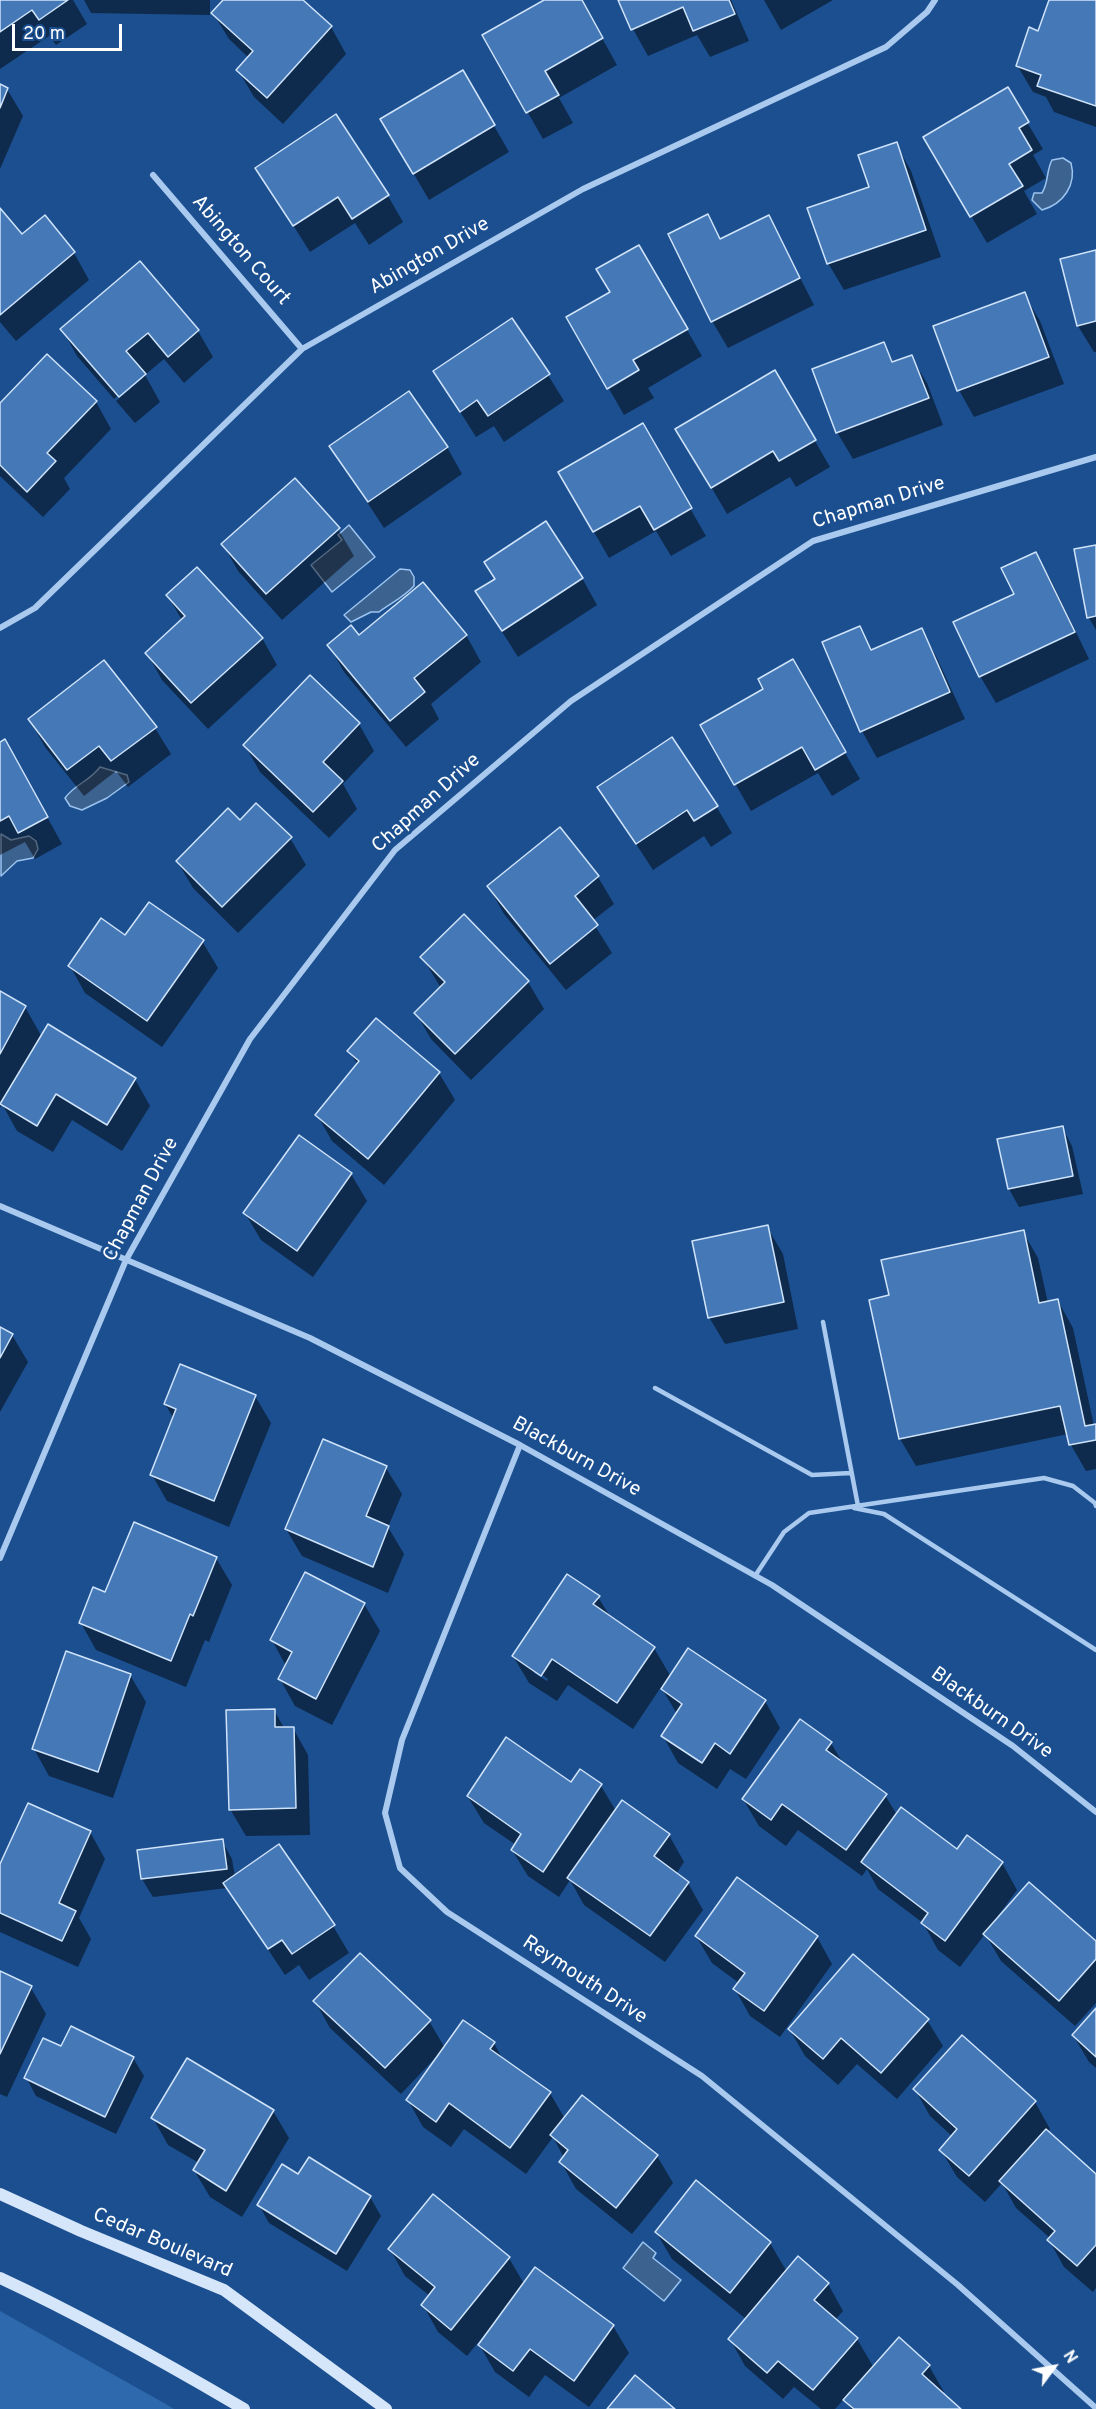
<!DOCTYPE html>
<html>
<head>
<meta charset="utf-8">
<style>
  body { margin:0 }
  #map { position:relative; width:1096px; height:2409px; overflow:hidden; background:#1b4f8f; font-family:Overpass,sans-serif }
  canvas { display:block }
  .north { position:absolute; left:1024px; top:2337px; width:60px; height:60px; -webkit-text-stroke:4px #1b4f8f; paint-order:stroke; rotate:58deg; font-size:16px; font-weight:700; line-height:24px; text-align:center; color:#fff }
  .north::after { content:''; display:block; margin:auto; width:21px; height:27px; background:#fff; clip-path:polygon(50% 0,100% 100%,50% 72%,0 100%) }
  .scale { position:absolute; left:12px; top:24px; width:110px; height:27px; box-sizing:border-box; border:3px solid #fff; border-top:0; padding-left:8px; font-size:18px; line-height:21px; white-space:nowrap; color:#fff; -webkit-text-stroke:4px #1b4f8f; paint-order:stroke }
</style>
</head>
<body>
<div id="map">
<canvas width="1096" height="2409"></canvas>
<div class="north">N</div>
<div class="scale">20 m</div>
</div>
<script>
const c = document.querySelector('canvas').getContext('2d');
c.lineJoin = 'round';
function paint(path, color) {
  c.fillStyle = color;
  c.fill(path, 'evenodd');
}
function strokePath(path, color, width, dash) {
  c.strokeStyle = color;
  c.lineWidth = width;
  c.lineCap = dash ? 'butt' : 'round';
  c.setLineDash(dash || []);
  c.stroke(path);
}
function drawText(font, color, halo, rows, align = 'center') {
  c.font = font + ' Overpass,sans-serif';
  c.lineWidth = 6;
  c.setLineDash([]);
  c.textBaseline = 'middle';
  c.strokeStyle = halo;
  c.fillStyle = color;
  for (const [text, x, y, turn = 0] of rows) {
    c.save();
    c.translate(x, y);
    c.rotate((+turn || 0) * Math.PI / 180);
    c.textAlign = isNaN(turn) ? turn : align;
    if (halo) c.strokeText(text, 0, 0);
    c.fillText(text, 0, 0);
    c.restore();
  }
}
const green = new Path2D(`
  M0 2311 164 2403 174 2409H0Z`);
const water = new Path2D(`
  M1063 158 1071 163C1077 185 1063 204 1042 210L1032 200 1034 193H1042C1049 182 1046 171 1052 160Z
  M349 525 375 557 332 592 311 565 342 540 338 535Z
  M400 569 410 570 414 577V586C404 597 391 603 379 612H371L351 622 344 615Z
  M100 767 127 775 129 782 107 798 82 810 70 806 65 798C76 783 89 782 100 767Z
  M1 834 11 840 29 836 36 841 38 849 33 858 17 861 1 876Z
  M643 2242 656 2253 653 2258 681 2280 664 2301 623 2268Z`);
const shadow = new Path2D(`
  M0 0H73L87 24 56 45 49 36 0 69Z
  M84 0H210V15L91 13Z
  M225 0H301L331 27 346 54 283 124 254 97 238 70 249 58 229 39 213 13Z
  M545 0H581L617 65 559 98 573 123 543 139 484 36Z
  M620 0H731L749 41 710 57 697 35 648 56 633 29Z
  M764 0H833L781 30Z
  M1051 0H1096V127L1054 112 1046 97 1033 92 1017 65 1039 33Z
  M463 72 509 152 429 200 382 119Z
  M0 86 7 89 23 116 0 169Z
  M1007 89 1043 149 1033 155 1046 178 1024 191 1037 214 987 243 925 137Z
  M896 144 911 171 941 257 844 290 828 263Z
  M257 168 388 196 403 222 369 245 355 223 310 252Z
  M0 210 22 236 74 253 89 280 16 341 0 322Z
  M707 216 721 241 769 217 814 305 728 348 712 321Z
  M639 247 702 356 648 388 654 398 624 415 568 317 612 292Z
  M1096 252V352H1094L1078 326Z
  M1024 294 1040 321 1064 384 974 417 959 390Z
  M62 329 198 331 213 357 184 383 164 359 145 375 160 402 135 423 116 401 143 378V374L114 399 77 356Z
  M883 344 894 363 911 357 927 383 943 425 853 459 837 432Z
  M47 356 96 402 111 429 64 478 70 489 43 517 0 476V405Z
  M435 372 548 375 564 401 504 442 494 426 476 437Z
  M775 372 830 467 796 487 790 477 727 514 693 456Z
  M642 425 706 536 671 556 656 531 609 558 560 473Z
  M331 447H447L462 474 384 528Z
  M338 529 354 556 282 620 238 571 223 544Z
  M1096 546V630L1089 618Z
  M1036 554 1051 580 1089 659 996 703 980 676 955 623 1016 594Z
  M582 578 597 605 518 657 477 592Z
  M168 596 262 638 277 665 208 729 162 680 147 653 182 620Z
  M859 628 873 651 921 630 936 656 965 719 877 758 862 731Z
  M466 635 481 662 431 704 439 719 406 747 344 672 329 645 359 637Z
  M792 661 860 779 832 796 818 773 751 811 702 726 765 690Z
  M310 677 359 724 374 751 343 784 357 809 329 838 260 772 245 745Z
  M30 720 155 728 171 754 128 787 116 771 84 796 45 747Z
  M0 744 20 768 62 844 35 859 25 842 0 855Z
  M599 787 716 806 732 833 711 847 704 836 653 870Z
  M560 829 598 877 614 904 592 921 612 953 566 990 504 914 489 887Z
  M290 838 306 865 238 933 193 888 177 861Z
  M464 916 528 982 544 1009 471 1080 431 1039 416 1013 441 988 422 957Z
  M126 937 202 941 218 968 162 1047 85 993 70 966Z
  M0 993 25 1007 42 1037 135 1079 150 1106 122 1151 72 1120 53 1152 17 1131 2 1104 0 1108Z
  M376 1020 439 1073 455 1100 384 1185 332 1141 317 1115 358 1065 349 1051Z
  M1062 1127 1072 1146 1083 1194 1019 1207 1009 1189Z
  M299 1137 351 1174 367 1201 313 1277 261 1240 245 1213Z
  M767 1227 783 1254 798 1329 725 1344 709 1317Z
  M1023 1232 1038 1258 1048 1303 1058 1301 1073 1328 1094 1426 1096 1425V1469L1086 1471 1071 1445 1068 1434 916 1466 900 1439 871 1301 891 1297Z
  M0 1328 12 1335 28 1362 0 1412Z
  M255 1396 271 1423 229 1527 167 1501 152 1475 174 1419 165 1404Z
  M324 1441 386 1468 402 1494 388 1527 404 1554 388 1593 302 1556 286 1529Z
  M216 1558 232 1585 209 1642 205 1640 186 1687 96 1650 81 1623 106 1594Z
  M598 1597 611 1618 654 1648 671 1677 765 1701 780 1728 746 1779 730 1769 717 1789 678 1763 663 1736 677 1714 661 1687 633 1729 568 1685 557 1701 529 1683 513 1656ZM534 1669 548 1679 547 1681 534 1673Z
  M364 1604 380 1631 332 1725 295 1706 280 1679 286 1666 272 1640Z
  M130 1675 146 1702 113 1798 49 1776 34 1749Z
  M274 1710 284 1728H293L308 1755 310 1835 246 1836 230 1809Z
  M831 1743 844 1765 885 1795 897 1815 957 1851 1002 1863 1017 1890 995 1920 997 1921 1096 1943V2003L1075 2026 1001 1961 985 1934 960 1967 938 1950 923 1923 878 1889 867 1869 862 1876 798 1830 786 1846 759 1826 743 1799Z
  M571 1784 601 1786 616 1811 669 1835 684 1862 676 1874 688 1883 703 1910 665 1962 584 1905 570 1880 559 1897 528 1876 512 1850 516 1845 484 1823 468 1797Z
  M90 1832 105 1859 79 1918 91 1939 78 1967 0 1932V1868Z
  M222 1841 232 1859 235 1877 333 1926 349 1953 309 1980 299 1965 285 1975 227 1888 153 1897 142 1879 139 1851Z
  M696 1936 817 1937 832 1964 780 2037 750 2016 735 1989 739 1983 712 1963Z
  M0 1973 31 1988 46 2014 7 2097 0 2094Z
  M315 2001 429 2021 445 2048 494 2043 503 2060 550 2093 565 2119 582 2097 657 2156 673 2183 632 2234 576 2189 561 2162 564 2158 553 2137 526 2174 464 2129 451 2147 423 2127 408 2100 438 2058 437 2056 401 2094 330 2028Z
  M1096 2010V2068L1089 2062 1073 2035Z
  M927 2020 943 2046 897 2099 857 2064 838 2085 805 2056 790 2030Z
  M62 2048 133 2058 144 2076 116 2134 36 2096 26 2077Z
  M188 2060 273 2111 289 2138 242 2217 210 2197 194 2170 199 2163 168 2145 153 2118Z
  M915 2089 1035 2102 1050 2129 1047 2132 1096 2176V2288L1093 2292 1064 2267 1049 2240 1050 2238 1016 2208 1002 2183 985 2202 957 2177 941 2150 953 2137 930 2116Z
  M299 2176 370 2197 381 2216 347 2271 269 2223 259 2205Z
  M434 2196 509 2258 524 2284 613 2326 629 2353 589 2407 545 2375 529 2397 495 2372 480 2346 491 2330 489 2329 467 2356 438 2332 423 2305 430 2296 405 2276 390 2249Z
  M656 2232 770 2243 787 2272 828 2284 843 2311 835 2320 857 2339 874 2368 929 2366 944 2392 942 2395 959 2409H851L845 2398 835 2409H821L794 2387 783 2399 745 2366 730 2339 746 2319 672 2259Z`);
const building = new Path2D(`
  M0 0H68L39 20 32 10 0 32Z
  M223 0H303L332 26 267 98 236 70 253 51 211 13Z
  M544 0H582L603 38 545 71 559 95 526 113 482 35Z
  M618 0H729L735 14 693 31 683 7 631 30Z
  M1049 0H1096V106L1037 86 1041 75 1016 66 1029 27 1038 31Z
  M463 70 495 125 413 174 380 119Z
  M0 84 8 88 0 108Z
  M1008 87 1029 122 1019 128 1032 150 1009 164 1023 186 970 217 923 137Z
  M336 114 389 195 352 219 338 197 293 226 255 168Z
  M897 142 926 230 827 264 807 208 869 187 858 155Z
  M0 208 22 234 45 215 75 252 0 315Z
  M708 214 720 239 769 215 800 278 711 322 668 234Z
  M639 245 688 329 633 360 639 370 607 389 566 317 610 292 596 269Z
  M1096 250V321L1077 326 1060 259Z
  M140 261 199 330 168 357 148 333 126 351 146 374 119 397 60 329Z
  M1025 292 1049 357 957 391 933 326Z
  M512 318 550 374 488 416 477 400 460 412 433 371Z
  M884 342 892 362 912 355 929 398 836 433 812 369Z
  M47 354 97 401 47 453 56 461 27 492 0 465V403Z
  M775 370 816 440 779 461 773 451 711 488 675 429Z
  M409 391 448 447 368 502 329 446Z
  M643 423 692 508 654 530 640 506 593 532 558 472Z
  M295 478 340 528 266 594 221 544Z
  M546 521 583 578 502 631 475 591 495 579 484 562Z
  M1096 545V616L1087 618 1074 549Z
  M1036 552 1075 632 979 677 953 622 1014 594 1001 568Z
  M197 567 263 638 191 703 145 653 185 616 166 595Z
  M423 582 467 635 414 678 425 692 390 721 327 645 351 625 359 635Z
  M860 626 871 650 922 628 950 692 860 732 822 642Z
  M793 659 846 752 815 770 802 747 734 785 700 725 763 689 758 679Z
  M104 660 157 727 111 761 99 746 67 770 28 719Z
  M310 675 360 723 323 762 343 781 313 812 243 745Z
  M672 737 718 806 694 821 687 810 636 844 597 787Z
  M5 739 48 817 18 833 9 816 0 821V742Z
  M256 803 292 837 222 907 176 861 228 808 240 820Z
  M560 827 599 876 575 896 598 925 550 964 487 886Z
  M149 902 204 940 147 1021 68 966 101 918 125 935Z
  M464 914 529 981 455 1054 414 1013 445 982 420 957Z
  M0 991 26 1006 0 1054Z
  M376 1018 440 1072 368 1159 315 1115 359 1061 347 1051Z
  M48 1024 136 1078 107 1125 56 1094 37 1126 0 1104Z
  M1063 1126 1073 1176 1008 1189 997 1139Z
  M299 1135 352 1173 297 1251 243 1213Z
  M768 1225 784 1302 708 1318 692 1241Z
  M1024 1230 1039 1303 1058 1299 1085 1426 1096 1424V1440L1069 1445 1060 1406 899 1439 869 1300 889 1295 881 1260Z
  M0 1327 13 1334 0 1358Z
  M180 1364 256 1395 214 1501 150 1475 176 1409 164 1404Z
  M323 1439 387 1466 366 1516 389 1526 373 1567 285 1529Z
  M134 1522 217 1557 193 1616 190 1614 171 1661 79 1623 93 1587 105 1592Z
  M305 1572 365 1603 316 1699 278 1679 292 1652 270 1640Z
  M567 1574 600 1596 593 1604 655 1647 617 1703 552 1659 541 1676 512 1656Z
  M688 1648 766 1700 730 1754 715 1743 702 1763 661 1736 682 1704 661 1689Z
  M66 1651 131 1674 98 1772 32 1749Z
  M275 1709V1727H294L296 1808 229 1810 226 1710Z
  M800 1719 832 1742 826 1750 887 1794 846 1850 782 1804 771 1820 742 1799Z
  M506 1737 571 1782 580 1769 602 1784 543 1872 511 1850 521 1834 467 1796Z
  M622 1800 670 1834 654 1856 689 1882 650 1936 567 1878Z
  M28 1803 91 1831 59 1903 76 1911 62 1941 0 1913V1864Z
  M901 1807 957 1849 967 1835 1003 1862 945 1941 921 1923 928 1913 861 1862Z
  M223 1839 227 1869 141 1879 137 1850Z
  M279 1844 335 1925 292 1954 282 1940 268 1949 223 1883Z
  M737 1877 818 1936 764 2011 733 1989 745 1973 695 1936Z
  M1029 1882 1096 1941V1959L1059 2001 983 1934Z
  M360 1953 431 2020 385 2068 313 2001Z
  M853 1954 929 2019 881 2073 841 2038 823 2059 788 2029Z
  M0 1971 32 1986 0 2054Z
  M1096 2008V2057L1072 2035Z
  M463 2020 495 2042 490 2049 551 2092 510 2148 449 2103 436 2122 406 2100Z
  M71 2026 134 2057 105 2117 24 2078 43 2038 61 2046Z
  M962 2035 1036 2101 969 2176 939 2150 957 2129 913 2089Z
  M187 2058 274 2110 226 2191 193 2170 205 2150 151 2118Z
  M582 2095 658 2155 616 2208 559 2162 568 2150 550 2135Z
  M1046 2129 1096 2174V2245L1077 2266 1047 2240 1055 2231 999 2181Z
  M309 2157 371 2196 336 2254 257 2205 282 2164 298 2174Z
  M696 2180 771 2242 730 2293 655 2232Z
  M433 2194 510 2257 451 2330 421 2305 435 2287 388 2249Z
  M798 2256 829 2283 814 2300 858 2338 813 2390 778 2361 767 2373 728 2339Z
  M535 2267 614 2325 574 2381 530 2349 513 2371 478 2345Z
  M899 2337 930 2365 922 2374 961 2409H854L843 2400Z
  M635 2375 675 2409H607Z`);
const service = new Path2D(`
  M823 1322 858 1506
  M655 1388 812 1475 851 1473
  M854 1508 884 1514 1096 1650
  M755 1576 784 1532 809 1513 1044 1478 1073 1486 1095 1503 1096 1506`);
const minor = new Path2D(`
  M153 175 302 349
  M0 628 35 608 302 349 583 189 886 47 927 12 935 0
  M0 1206 310 1338 520 1445 772 1585 1013 1746 1096 1812
  M520 1445 402 1740 385 1813 400 1868 447 1912 702 2076 958 2285 1096 2408
  M0 1558 126 1260 250 1039 395 850 571 701 813 541 1096 457`);
const secondary = new Path2D(`
  M0 2194 81 2231 224 2290 386 2409
  M0 2278C84 2317 164 2362 244 2409`);
const streetNames = [
  ["Abington Court",240,251,49],
  ["Abington Drive",430,257,-30],
  ["Chapman Drive",879,504,-17],
  ["Chapman Drive",427,804,-42],
  ["Chapman Drive",142,1200,-62],
  ["Blackburn Drive",576,1458,29],
  ["Blackburn Drive",991,1714,35],
  ["Reymouth Drive",584,1981,33],
  ["Cedar Boulevard",162,2244,23]
];
paint(green, '#2e69ad');
paint(water, '#3c6290');
strokePath(water, '#9cc4f0', 1.5);
paint(shadow, '#0007');
paint(building, '#4478b7');
strokePath(building, '#cfe3fa', 1.5);
strokePath(service, '#a9c9ee', 4.5);
strokePath(minor, '#a9c9ee', 6);
strokePath(secondary, '#d6e6fa', 12);
drawText('20px', '#fff', '#1b4f8f', streetNames);
</script>
</body>
</html>
